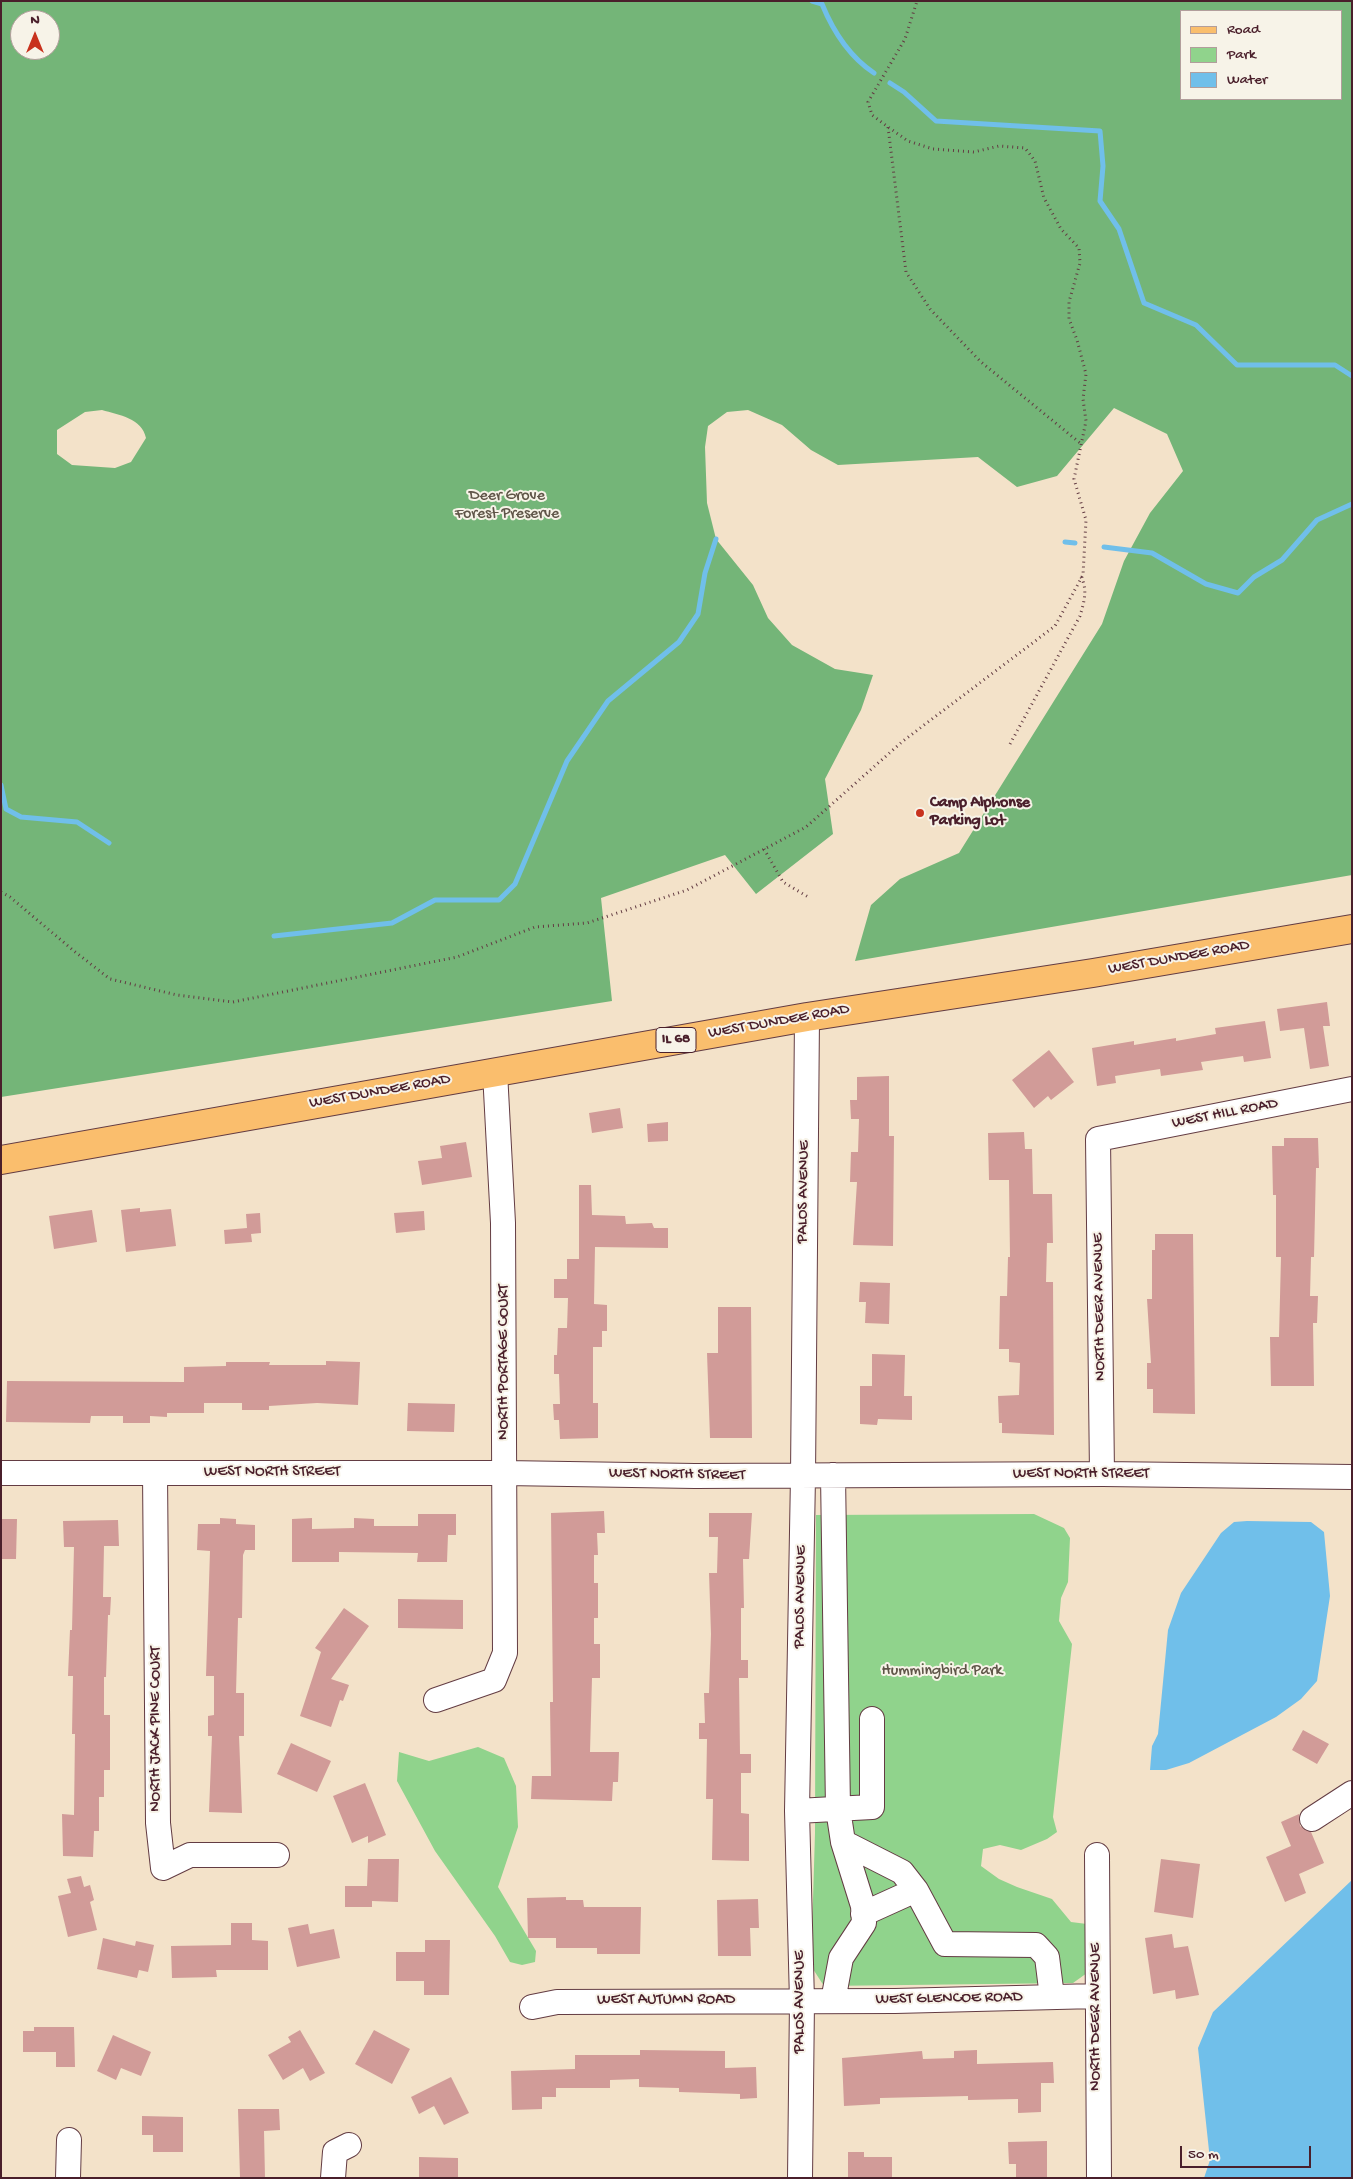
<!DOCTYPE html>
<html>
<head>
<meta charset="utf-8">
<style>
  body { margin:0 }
  #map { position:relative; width:1353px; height:2179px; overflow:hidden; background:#f3e2c9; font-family:"Gochi Hand",sans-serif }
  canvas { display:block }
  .frame { position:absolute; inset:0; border:2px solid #4a1f2b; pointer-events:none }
  .legend { position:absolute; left:1180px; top:10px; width:162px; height:90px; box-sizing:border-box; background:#f7f3e8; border:1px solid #b29e9c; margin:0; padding:6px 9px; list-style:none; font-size:15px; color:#4a1f2b }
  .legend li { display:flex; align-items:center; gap:10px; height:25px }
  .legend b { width:25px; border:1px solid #b29e9c }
  .north { position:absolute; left:10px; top:10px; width:50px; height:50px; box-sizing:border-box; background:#f7f3e8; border:1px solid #b29e9c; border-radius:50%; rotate:0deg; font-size:14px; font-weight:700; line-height:20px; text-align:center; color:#4a1f2b }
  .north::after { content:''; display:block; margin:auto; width:18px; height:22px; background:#c8321e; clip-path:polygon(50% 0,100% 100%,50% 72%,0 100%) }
  .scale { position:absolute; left:1180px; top:2146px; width:131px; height:22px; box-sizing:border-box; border:2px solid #4a1f2b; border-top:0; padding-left:6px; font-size:15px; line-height:18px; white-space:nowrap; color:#4a1f2b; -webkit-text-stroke:4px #f7f3e8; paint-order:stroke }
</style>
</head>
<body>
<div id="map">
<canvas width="1353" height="2179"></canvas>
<div class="frame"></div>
<ul class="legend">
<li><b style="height:6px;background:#fabe6d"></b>Road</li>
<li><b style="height:14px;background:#90d38c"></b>Park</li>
<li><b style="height:14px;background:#70bfea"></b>Water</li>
</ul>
<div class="north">N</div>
<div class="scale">50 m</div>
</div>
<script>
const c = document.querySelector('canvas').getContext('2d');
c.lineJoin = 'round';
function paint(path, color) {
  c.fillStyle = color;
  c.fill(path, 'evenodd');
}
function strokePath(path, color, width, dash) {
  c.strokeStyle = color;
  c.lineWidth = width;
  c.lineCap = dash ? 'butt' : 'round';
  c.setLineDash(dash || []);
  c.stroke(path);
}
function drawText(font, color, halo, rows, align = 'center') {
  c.font = font + ' "Gochi Hand",sans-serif';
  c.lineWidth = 4;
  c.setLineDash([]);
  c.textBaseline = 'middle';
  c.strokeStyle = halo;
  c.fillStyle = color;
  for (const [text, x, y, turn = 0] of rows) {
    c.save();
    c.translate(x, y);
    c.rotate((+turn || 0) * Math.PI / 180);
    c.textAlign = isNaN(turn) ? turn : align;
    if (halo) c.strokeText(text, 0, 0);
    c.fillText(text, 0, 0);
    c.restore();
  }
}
const green = new Path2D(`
  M1034 1514 1064 1528 1070 1538 1068 1582 1061 1598 1059 1621 1072 1644 1053 1817 1057 1832 1047 1839 1021 1850 1000 1845 983 1849 981 1866 999 1879 1017 1887 1052 1899 1071 1922 1087 1924V1973L1073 1983 824 1986 811 1966 815 1833 816 1515Z
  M478 1747 504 1758 516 1786 518 1827 498 1887 536 1951 535 1962 522 1965 510 1962 495 1936 435 1851 397 1781 399 1752 429 1761Z`);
const forest = new Path2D(`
  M1 1H1352V875L855 961 871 905 900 879 959 853 1102 624 1124 561 1150 513 1183 471 1167 434 1114 408 1057 476 1017 487 978 457 838 465 811 450 782 425 748 410 727 412 708 426 705 447 707 503 716 539 753 585 768 618 792 645 835 669 873 675 861 710 825 779 833 834 756 894 725 855 601 898 612 1001 1 1097ZM1182 11H1342V99H1182ZM20 20H50V50H20ZM102 410C119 415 142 418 146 438L131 462 115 468 72 465 57 454V430L85 412Z`);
const water = new Path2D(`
  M1247 1521 1311 1522 1324 1532 1330 1596 1317 1681 1301 1699 1276 1717 1189 1763 1166 1770H1150L1152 1746 1158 1734 1168 1630 1181 1593 1221 1533 1234 1522Z
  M1352 1880V2178H1204L1210 2160 1198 2048 1213 2012Z`);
const stream = new Path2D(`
  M812 1 822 4C833 31 850 57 874 73
  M890 83 904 92 936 121 1100 131 1103 166 1100 201 1119 229 1144 303 1196 325 1237 365H1335L1352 376
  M1065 542 1075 543
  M1104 547 1152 553 1206 584 1238 593 1254 577 1282 560 1317 520 1352 504
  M1 785 6 809 21 817 77 822 109 843
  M274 936 392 923 435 900H499L515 884 567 761 608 701 679 642 698 614 705 573 716 539`);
const building = new Path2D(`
  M1327 1002 1330 1026H1323L1329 1066 1310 1069 1304 1028 1280 1031 1277 1009Z
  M1265 1021 1271 1058 1244 1062 1243 1056 1201 1062 1203 1070 1161 1076 1160 1069 1115 1076 1116 1083 1097 1086 1092 1048 1134 1041V1045L1176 1038V1041L1216 1034 1215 1028Z
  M1049 1050 1074 1082 1051 1100 1048 1096 1034 1108 1012 1080Z
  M889 1076V1136H894L893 1246 853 1245 857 1182H850L851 1152H858L859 1119H851L850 1100H857V1077Z
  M620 1108 623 1128 592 1133 589 1113Z
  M668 1122V1141L648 1142 647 1124Z
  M1024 1132 1025 1149H1032L1033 1194H1052L1053 1243H1047L1046 1282H1053L1054 1435 1002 1433V1423H999L998 1396 1019 1395 1020 1363 1009 1362V1349H999L1000 1296H1007L1008 1257H1010L1009 1180H989L988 1133Z
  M1284 1138H1318L1319 1168H1316L1314 1257H1311L1310 1296H1318L1317 1323H1313L1314 1386H1271L1270 1337H1279L1281 1257H1276V1195H1273L1272 1146H1284Z
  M466 1142 472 1177 422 1185 418 1161 442 1158 440 1146Z
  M579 1185H591L592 1215 625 1216 626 1224 652 1223 654 1228H668V1248L595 1247 594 1304 607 1305V1331H602V1347H593V1403H598V1438L560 1439 559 1420H554L553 1404H560L559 1374H554V1355H557L558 1328H567L568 1298H554V1279H567V1259H579Z
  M140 1208V1212L171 1209 176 1246 126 1252 121 1210Z
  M92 1210 97 1242 54 1249 49 1216Z
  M424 1211 425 1230 396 1233 394 1213Z
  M260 1213 261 1233 251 1234 252 1242 225 1244 224 1230 247 1228 246 1214Z
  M1155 1234H1193L1195 1414 1153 1413V1389H1147V1363H1151L1147 1299H1152V1250H1155Z
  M860 1282 890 1283 889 1324 865 1323 866 1302H859Z
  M718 1307H751L752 1438H710L707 1353H718Z
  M872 1354 905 1355 904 1396H912V1420L878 1419 877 1425 860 1424V1386H872Z
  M326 1361 360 1362 358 1405 317 1403 269 1406V1410H242V1403H204V1413H167V1417L150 1416V1423H123V1416H91L90 1423 6 1422 7 1381 184 1382V1367L226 1366V1362H270L269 1365H326Z
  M408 1403 455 1404 454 1432 407 1431Z
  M604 1511 605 1533H597L598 1555H594V1583H598V1618H594V1644H600V1678H592L590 1752H619L618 1782H613L612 1801 531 1799 532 1776H551L550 1702H553L551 1513Z
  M709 1513H752L749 1559H743L744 1608H741V1660H748V1678H739L740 1754H751V1773H741V1813L749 1814V1861L712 1860 713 1799H706L707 1739H699V1723H705L704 1693H709L711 1634 709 1573H717L718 1537H709Z
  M418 1514H456V1535H448L447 1562H417L418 1553 339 1552V1562H292V1519L312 1518V1529L354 1528V1518L374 1519V1526H418Z
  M220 1518 236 1519V1524L255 1525V1550H245L243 1555 242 1618H238L236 1693H244V1736H239L242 1813 209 1812 212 1736H208V1716L214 1715V1676H206L210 1551 197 1550 198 1524H220Z
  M1 1519H17L16 1559H1Z
  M118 1520 119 1546H104L103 1597H111L110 1615H108L106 1677H104V1715H110V1770H104V1797H99V1831H94L93 1857 63 1856 62 1814 74 1815 75 1734H72L73 1676H68L70 1630H72L74 1547H64L63 1521Z
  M398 1599 463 1600V1629L398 1628Z
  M344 1608 369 1626 331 1679 349 1685 343 1701 340 1700 331 1727 300 1716 321 1652 315 1648Z
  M1303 1730 1329 1744 1317 1764 1292 1750Z
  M291 1743 331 1761 317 1792 277 1774Z
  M365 1783 386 1835 368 1843V1836L352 1843 333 1796Z
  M1299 1814 1300 1826 1311 1832 1324 1863 1299 1874 1306 1893 1285 1902 1266 1857 1291 1846 1281 1822Z
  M368 1859H399L398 1902 372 1901V1907H345V1886H367Z
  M1161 1859 1200 1864 1193 1918 1154 1912Z
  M81 1876 84 1887 90 1885 94 1900 90 1902 97 1930 68 1937 58 1896 71 1893 67 1879Z
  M566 1897V1900H583L584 1907H641L640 1954H597V1948H556V1938H528L527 1898Z
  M758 1899 759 1928H750L751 1956H718L717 1900Z
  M231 1923H252V1940L268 1941V1970H216L217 1977 172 1978 171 1946 231 1945Z
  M308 1924 310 1934 334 1929 340 1958 297 1967 288 1928Z
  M1172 1934 1174 1948 1188 1946 1199 1995 1176 1999 1175 1990 1153 1994 1145 1938Z
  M103 1938 135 1946 136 1941 154 1945 148 1972 139 1970 137 1978 97 1969Z
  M425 1940H450L449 1995H424V1981H396V1952H425Z
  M34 2027H74L75 2067H56V2052H23V2031H34Z
  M300 2030 325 2073 310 2081 303 2068 283 2080 268 2055 291 2042 288 2037Z
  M374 2030 410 2049 392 2084 355 2064Z
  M113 2035 151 2052 141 2076 121 2068 116 2080 97 2071Z
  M640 2050 725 2051V2068L756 2067 757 2098 740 2099V2094L679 2092V2088L639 2087V2079L610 2080V2088H556V2097H542V2109L512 2110 511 2071 575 2069V2055H640Z
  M977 2050V2064L1053 2062 1054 2083H1041V2112L1018 2113V2099L968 2100V2096L880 2098V2104L844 2106 842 2058 922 2051 923 2059 954 2058V2051Z
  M451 2077 469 2113 444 2125 434 2106 419 2114 411 2097Z
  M238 2109H279L280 2130 264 2131 265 2178H240Z
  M142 2116 183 2117V2152H153V2135H142Z
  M1047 2141V2178H1016V2164H1009L1008 2142Z
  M848 2152H864V2157H892V2178H848Z
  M419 2157 458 2158V2178H419Z`);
const path = new Path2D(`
  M888 127 906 272 930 309 981 362 1080 443
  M1010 744 1080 616C1084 602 1088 590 1081 577
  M764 849 783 882 810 898
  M1 892 10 897 74 951 110 979 177 995 233 1002 457 957 535 927 587 923 687 890 806 827 903 741 1055 626 1083 575 1086 520 1074 479 1086 421 1083 399 1086 374 1077 340 1069 319V302L1080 263 1079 248 1061 229 1044 198 1035 161 1025 148 999 146 974 152 933 149 908 141 888 127 872 115 868 102 905 39 917 1`);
const minor = new Path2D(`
  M1 1473H505L695 1476 1102 1474 1352 1477
  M155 1473 158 1823 163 1868 190 1855H277
  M1102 1474 1098 1139 1352 1089
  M436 1700 494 1680 505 1653 503 1223 495 1072
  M797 1811 872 1807V1719
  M1312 1819 1352 1793
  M843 1842 902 1872 916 1890 945 1944 1036 1945 1047 1957 1052 1997
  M1097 1855 1099 2178
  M863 1914 916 1890
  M833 2001 841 1958 864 1923 863 1906 843 1842 838 1809 833 1475
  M532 2007 557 2002 895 2001 1097 1996
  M68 2178 69 2140
  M333 2178 335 2152 349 2145
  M800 2178 802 2001 797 1811 803 1476 807 1017`);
const major = new Path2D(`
  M1 1160 807 1017 1093 973 1352 929`);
const markers = [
  [920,813,5,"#c8321e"]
];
const shields = [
  [676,1040,40]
];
const shieldNames = [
  ["IL 68",676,1040]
];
const parkNames = [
  ["Deer Grove",507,497],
  ["Forest Preserve",507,515],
  ["Hummingbird Park",942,1672]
];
const poiNames = [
  ["Camp Alphonse",930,804],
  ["Parking Lot",930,822]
];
const streetNames = [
  ["WEST DUNDEE ROAD",1179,958,-10],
  ["WEST DUNDEE ROAD",779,1022,-10],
  ["WEST DUNDEE ROAD",380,1092,-10],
  ["WEST HILL ROAD",1225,1114,-11],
  ["PALOS AVENUE",804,1192,-89],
  ["NORTH DEER AVENUE",1100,1307,-91],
  ["NORTH PORTAGE COURT",505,1362,-90],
  ["WEST NORTH STREET",272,1473],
  ["WEST NORTH STREET",677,1475,1],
  ["WEST NORTH STREET",1081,1475],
  ["PALOS AVENUE",801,1597,-89],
  ["NORTH JACK PINE COURT",157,1729,-90],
  ["WEST GLENCOE ROAD",949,1999,-1],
  ["WEST AUTUMN ROAD",666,2001],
  ["PALOS AVENUE",801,2002,-90],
  ["NORTH DEER AVENUE",1097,2017,-90]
];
paint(green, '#90d38c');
paint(forest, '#74b578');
paint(water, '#70bfea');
strokePath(stream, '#70bfea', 5);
paint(building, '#d19b98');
strokePath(minor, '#633c43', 26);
strokePath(major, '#633c43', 30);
strokePath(path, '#633c43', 3, [1, 4]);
strokePath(minor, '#fff', 24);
strokePath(major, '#fabe6d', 28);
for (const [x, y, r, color] of markers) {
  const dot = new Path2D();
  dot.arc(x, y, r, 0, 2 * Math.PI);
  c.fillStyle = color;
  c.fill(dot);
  strokePath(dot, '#f7f3e8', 2);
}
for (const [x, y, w] of shields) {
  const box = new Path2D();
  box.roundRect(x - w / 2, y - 12.5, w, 25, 4);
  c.fillStyle = '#f7f3e8';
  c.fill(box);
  strokePath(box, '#4a1f2b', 1);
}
drawText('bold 15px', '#4a1f2b', null, shieldNames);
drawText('16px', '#5f5548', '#f7f3e8', parkNames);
drawText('bold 16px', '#4a1f2b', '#f7f3e8', poiNames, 'left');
drawText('16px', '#4a1f2b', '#f7f3e8', streetNames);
</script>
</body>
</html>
